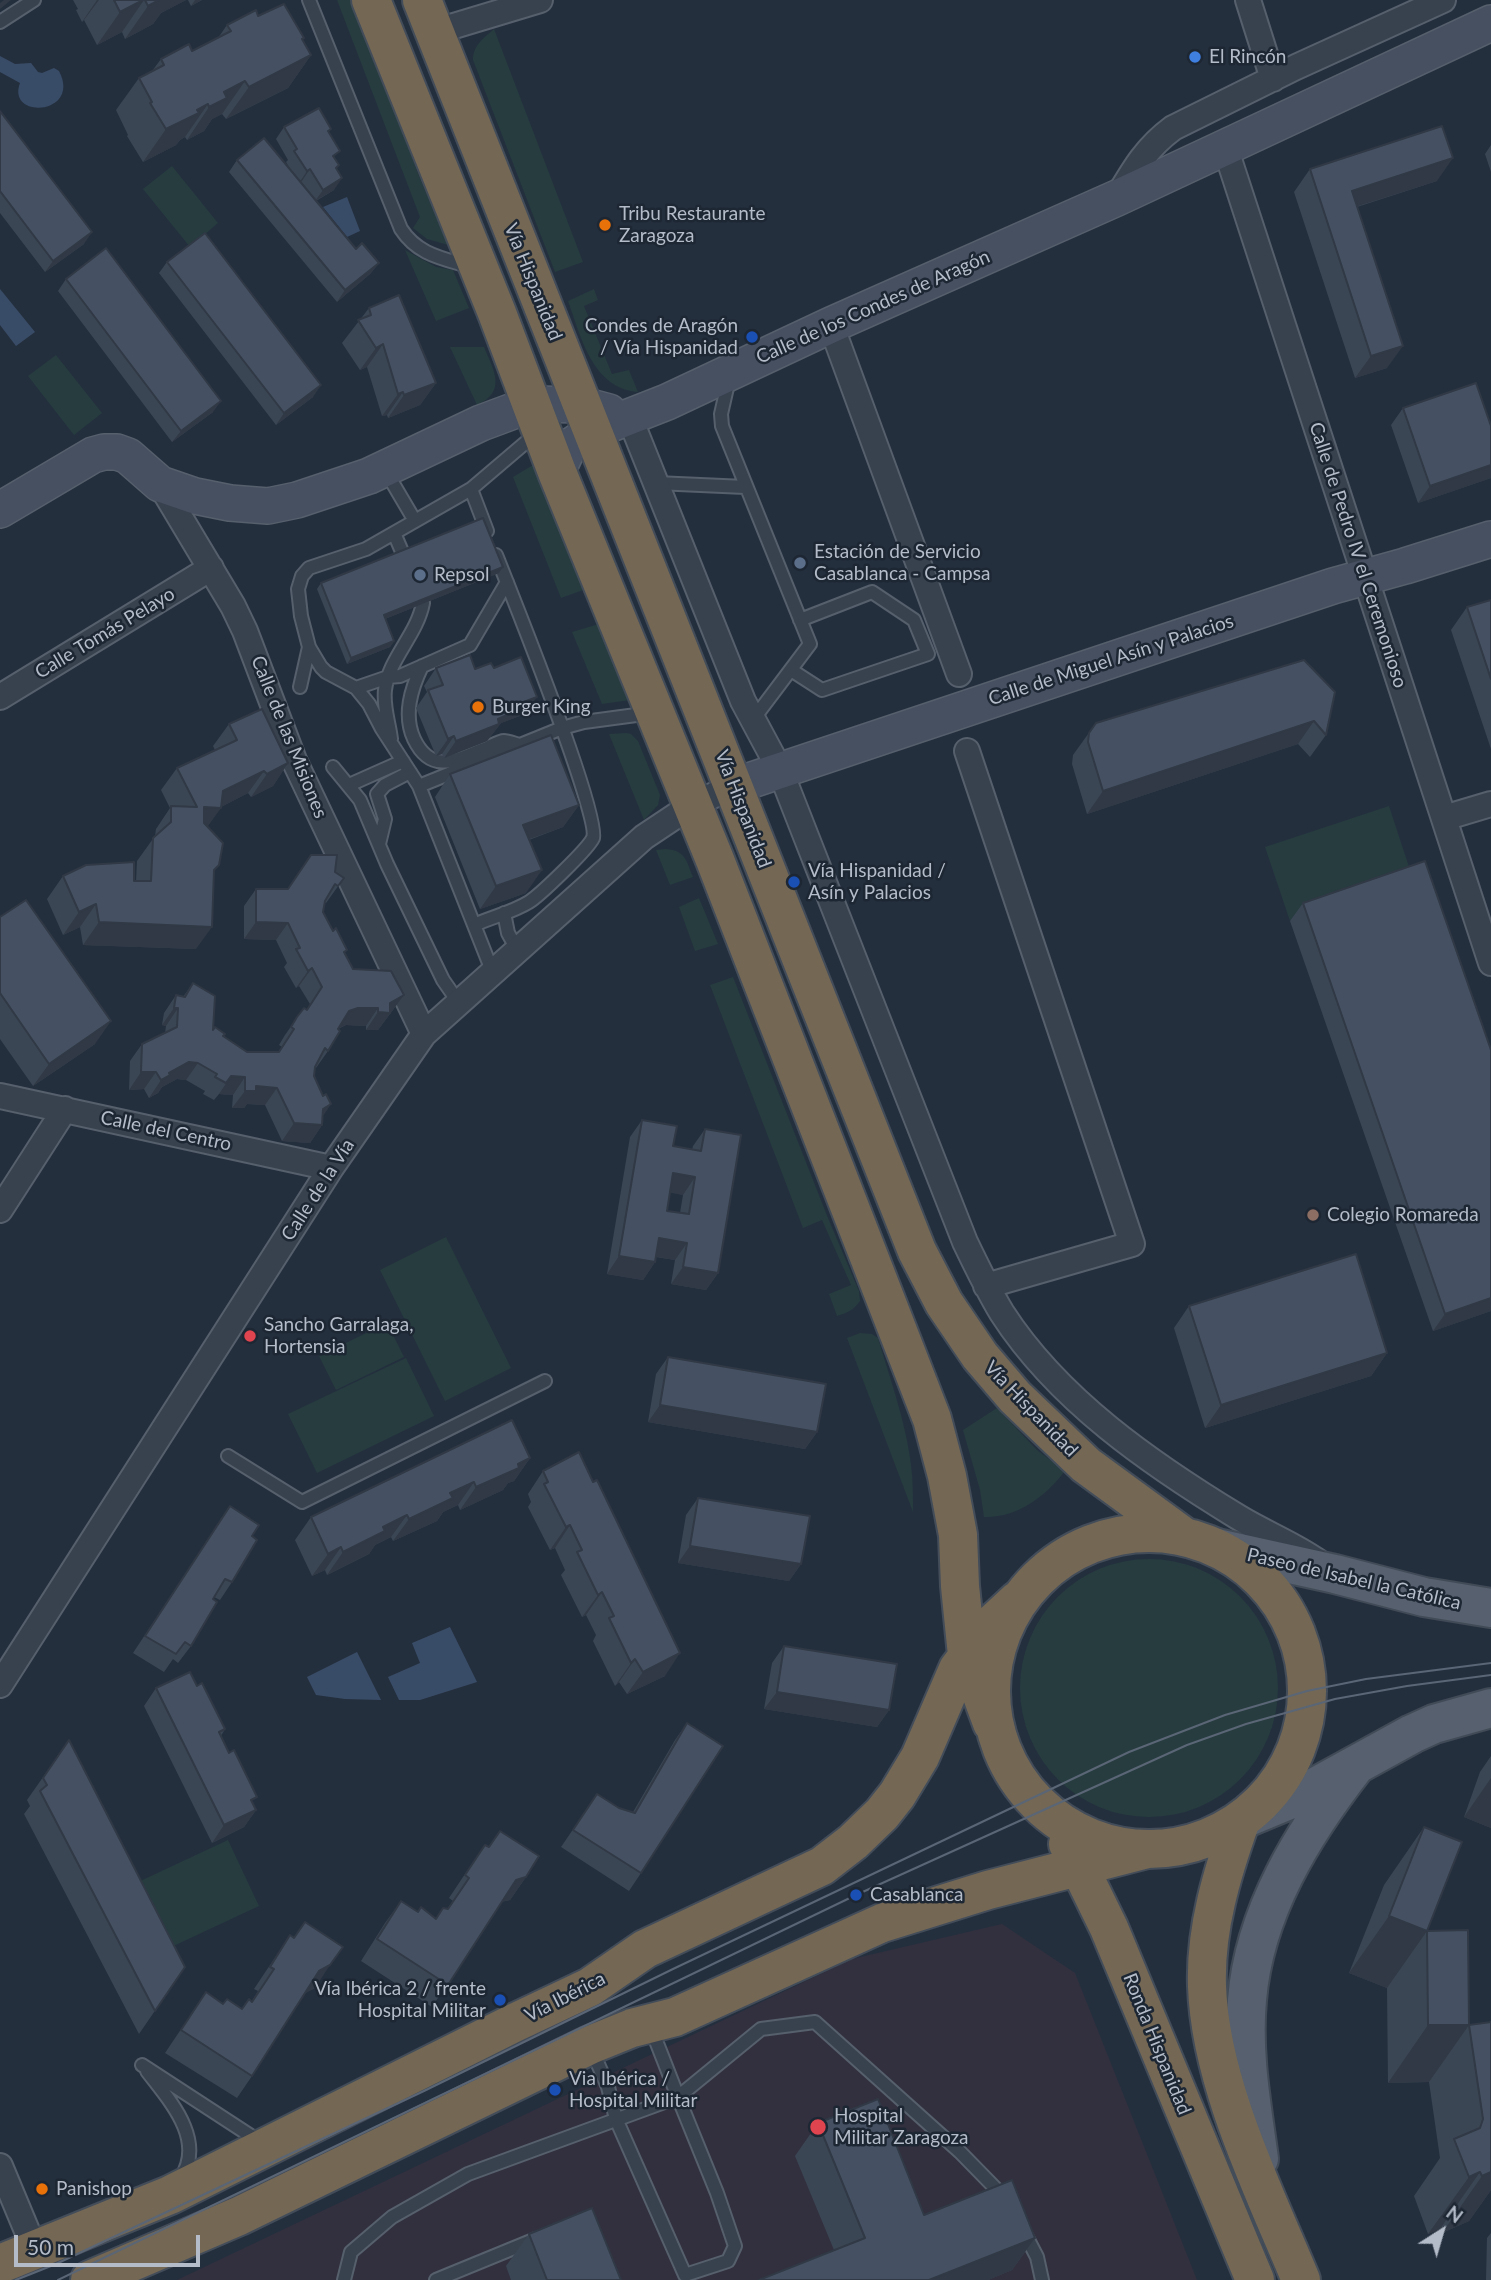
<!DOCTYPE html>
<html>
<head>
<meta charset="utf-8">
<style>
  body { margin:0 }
  #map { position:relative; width:1491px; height:2280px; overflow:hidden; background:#242f3e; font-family:Lato,sans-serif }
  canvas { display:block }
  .north { position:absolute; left:1407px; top:2196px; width:70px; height:70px; -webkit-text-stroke:5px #1d2633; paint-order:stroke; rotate:37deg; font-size:19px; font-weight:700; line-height:28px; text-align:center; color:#b4bcc9 }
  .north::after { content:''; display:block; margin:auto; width:24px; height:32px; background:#b4bcc9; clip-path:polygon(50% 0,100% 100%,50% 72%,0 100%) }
  .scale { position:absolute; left:14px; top:2235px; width:186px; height:32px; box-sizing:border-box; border:4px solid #b4bcc9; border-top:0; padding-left:9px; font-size:21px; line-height:24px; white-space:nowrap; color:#b4bcc9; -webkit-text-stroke:5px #1d2633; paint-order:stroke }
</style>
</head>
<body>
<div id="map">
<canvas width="1491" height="2280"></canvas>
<div class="north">N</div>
<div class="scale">50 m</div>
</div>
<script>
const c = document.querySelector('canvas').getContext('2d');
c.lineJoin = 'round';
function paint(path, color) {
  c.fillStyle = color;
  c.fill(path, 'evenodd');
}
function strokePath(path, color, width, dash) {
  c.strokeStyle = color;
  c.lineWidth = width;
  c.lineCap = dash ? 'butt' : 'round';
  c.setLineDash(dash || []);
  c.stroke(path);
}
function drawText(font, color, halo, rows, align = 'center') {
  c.font = font + ' Lato,sans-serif';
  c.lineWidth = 5;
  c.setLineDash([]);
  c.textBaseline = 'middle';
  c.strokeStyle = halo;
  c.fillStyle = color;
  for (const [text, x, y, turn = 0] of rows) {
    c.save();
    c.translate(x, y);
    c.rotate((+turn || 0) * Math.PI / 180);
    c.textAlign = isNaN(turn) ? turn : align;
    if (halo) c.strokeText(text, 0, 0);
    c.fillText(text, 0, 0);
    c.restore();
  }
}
const medical = new Path2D(`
  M1002 1924 1075 1973 1197 2280H177L852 1959Z`);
const green = new Path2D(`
  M337 0H354L417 171 448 245 427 239 413 228 420 217Z
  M494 29 583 262 555 272 473 60C473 45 484 38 494 29Z
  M172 166 218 223 190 247 143 189Z
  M405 250 436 267 453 270 469 308 436 321Z
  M594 289 598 300 584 306 612 374 629 370 638 392C592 388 581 337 568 301Z
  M450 347H484C494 371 507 391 477 405Z
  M56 355 102 413 74 435 28 376Z
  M533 465 586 589 561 598 513 477Z
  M599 624 630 700 602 704 572 632Z
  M626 733 631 734 638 741 660 795 658 805 644 820 609 734Z
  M1389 806 1413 879 1290 921 1265 847Z
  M666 849C686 851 686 860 693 877L670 885 656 850Z
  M699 898 718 944 695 951 679 907Z
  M733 977 828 1218 859 1291 860 1301C854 1310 847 1313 837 1316L829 1294 851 1285 822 1220 803 1228 710 985Z
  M446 1237 511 1368 445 1401 380 1270Z
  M387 1323 404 1357 336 1390 319 1356Z
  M860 1333 872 1334 878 1338C891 1382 908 1428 912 1474 913 1487 913 1500 913 1512L847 1338Z
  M406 1358 434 1416 317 1473 288 1414Z
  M997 1408 1037 1450 1065 1471C1045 1497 1017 1518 984 1517L980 1490 963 1430Z
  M1020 1688a129 129 0 1 1 258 0a129 129 0 1 1-258 0Z
  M228 1840 259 1906 167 1949 136 1883Z`);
const water = new Path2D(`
  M0 56 15 64 31 63 38 72 42 73 54 68 59 71C82 115 6 120 20 83L0 72Z
  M347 197 360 231 347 237 323 207Z
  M0 289 35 332 16 346 0 325Z
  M450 1627 477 1682 420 1700H399L388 1677 420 1663 412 1643Z
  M357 1652 381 1700 345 1699 316 1695 307 1677Z`);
const lane = new Path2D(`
  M309 0 401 229C418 255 442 258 471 267
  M0 22 34 0
  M729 379 721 414 722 426 810 644 752 721
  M385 470 415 521
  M656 483 745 487
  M471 489 487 531
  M394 533 403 554
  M422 666C411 689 403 715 414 739 432 777 460 758 489 747 493 745 500 741 504 741 509 741 515 744 520 745
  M791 670 822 690 928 654 914 620 872 592 800 620
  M300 687 309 647
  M356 688 388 677 400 676 470 645 507 582
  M391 739C389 722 383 707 385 690 389 658 417 635 423 603
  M333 767 360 800 387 864 443 980 459 1003
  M349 785 403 761
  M419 786 562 728 584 722 651 713
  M379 844 385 819 377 794 385 785 410 772
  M504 913 508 933 518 951
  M474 925C492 917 513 912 529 902 540 895 588 849 593 838 601 817 510 590 496 555
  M493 973 419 786 382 729 369 704 356 688 326 672 321 667 309 647 301 616 298 589 302 576 309 568 366 549 471 489 538 432
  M228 1456 302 1502 545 1381
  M591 2048 608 2087 616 2119 685 2275 728 2261 735 2246 717 2193 678 2097 761 2029 815 2022 960 2152 1005 2198
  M142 2065 254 2138 263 2142
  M147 2071C169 2100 206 2139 181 2178
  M1024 2232 1037 2257 1042 2280
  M344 2280 351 2252 392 2217 468 2174 678 2097 651 2028
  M436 2280 536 2239`);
const street = new Path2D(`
  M1248 0 1273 79
  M434 32 540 0
  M1225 147 1491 963
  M1117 198C1134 169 1146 148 1173 128L1296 67 1443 0
  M831 325 959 674
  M629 416 743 701 780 770 965 1242C977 1267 988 1290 1002 1313 1058 1400 1151 1464 1238 1517 1264 1533 1293 1544 1317 1561
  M160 484 233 606 245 631 294 760 424 1034
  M0 697 211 568
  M967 751 1132 1244 986 1286
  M1444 818 1491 804
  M0 1096 331 1168
  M0 1210 65 1109
  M1253 1549 1275 1595
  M0 1685 331 1168 424 1034 644 837 692 805 734 786
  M0 2166 35 2250`);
const secondary = new Path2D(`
  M557 472 568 448 593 431 667 402 831 325 1117 198 1491 23
  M0 510 93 455 104 452H117L128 456 160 484 195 496 230 503 268 506 297 500 369 476 481 423 532 404 583 405 609 412
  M734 786 1333 586 1405 566 1491 539`);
const primary = new Path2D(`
  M1217 1548 1335 1574 1424 1597 1491 1608
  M1241 1820 1301 1795 1412 1734 1434 1724 1491 1708
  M1259 2159C1252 2107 1242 2053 1247 2000 1254 1912 1303 1833 1356 1765`);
const highway = new Path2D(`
  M371 0 497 313 557 472 715 860 932 1419 947 1476 958 1535 960 1586 967 1655 992 1723
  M422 0 917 1251 944 1303 980 1356 1015 1397 1086 1465 1183 1536
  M991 1691a158 158 0 1 1 316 0a158 158 0 1 1-316 0Z
  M1241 1820C1222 1873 1205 1929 1207 1986 1210 2083 1264 2191 1301 2280
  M1068 1844 1109 1928 1255 2280
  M0 2264 170 2195 514 2023 590 1987 645 1949 822 1866 853 1842 882 1814 897 1795 920 1757 958 1669 990 1626 1018 1600
  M90 2280 239 2216 590 2045 632 2028 675 2017 882 1923 988 1890 1147 1849`);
const tram = new Path2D(`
  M16 2280 56 2264 424 2091 673 1969 1129 1752 1225 1715 1307 1691 1366 1679 1491 1663
  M58 2280 856 1895 1187 1745 1246 1724 1335 1699 1407 1686 1491 1675`);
const wall = new Path2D(`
  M73 0H186L161 13 153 24 125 39 122 32 97 45 84 20 82 22 76 10 78 9Z
  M188 0H202L191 6Z
  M258 16 302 40 311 55 288 88 226 119 222 114 212 119 204 131 187 140 185 137 180 140 176 145 143 162 127 136 128 135 116 110 139 78 152 71 161 59 192 51 218 38 227 25Z
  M0 111 84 244 45 272 0 213Z
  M284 127 329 132 337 169 334 190 316 201 356 249 379 263 370 274 337 302 229 172 237 160 291 171 286 162 288 160 276 139Z
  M1491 145V172L1485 154Z
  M1310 169 1437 181 1357 207 1387 368 1355 378 1294 192Z
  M167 262 313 397 276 425 159 273Z
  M66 279 213 412 172 442 58 291Z
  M369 308 436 383 420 405 388 418 387 415 382 416 367 367 360 370 342 343Z
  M1403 408 1491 426V478L1418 503 1391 425Z
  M499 573 385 619 394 641 390 647 347 664 317 589 321 583Z
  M1491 600V749L1451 630 1467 607Z
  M1304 660 1326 735 1310 757 1298 744 1087 814 1072 764 1073 755 1096 723Z
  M436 668 475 669 494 668 525 714 501 723 487 741 444 758 442 754 436 756 416 708 427 692 424 686Z
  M229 724 288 763 273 786 251 797 248 793 221 807 207 827 214 872 196 949 83 945 80 927 63 935 47 899 63 876 136 881 137 861 155 836 156 829 170 808 161 790 177 768 215 750 213 746Z
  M450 774 579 805 563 827 529 840 526 893 480 909 435 797Z
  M335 872 344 878 326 903 324 902 323 912 345 953 353 969 404 995 378 1030H366V1026L346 1025 338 1029 328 1051 316 1068 315 1067 314 1076 322 1117V1125L310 1143 282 1141 265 1105 247 1104 244 1108H232L233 1095 219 1094 214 1100 203 1094 205 1091 186 1080 177 1079 162 1087 158 1093 149 1098 144 1089 129 1090 130 1061 142 1044 165 1033 166 1026 162 1025 164 1013 176 995 183 997 193 983 213 1029 247 1052H278L282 1047 279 1045 285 1035 304 1008 307 1010 310 1004 299 986 296 988 284 967 287 963 276 940 244 939V906L256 889H287Z
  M1303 903 1491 1311 1433 1331 1290 921Z
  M0 917 95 1044 33 1086 0 1039Z
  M642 1120 673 1146 692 1150 693 1146 705 1129 718 1273 706 1290 671 1284 675 1260 656 1257 655 1262 643 1280 607 1274 630 1137ZM670 1192 683 1195 680 1213 667 1211Z
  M1189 1306 1387 1353 1371 1376 1205 1428 1174 1328Z
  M668 1357 817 1432 805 1449 648 1422 656 1374Z
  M530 1458 514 1481 508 1483 503 1490 460 1510 458 1505 443 1512 437 1521 393 1541 391 1537 375 1545 369 1554 327 1575 325 1570 312 1576 295 1540 311 1517Z
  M543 1471 665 1676 627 1694 619 1682 615 1686 593 1641 596 1635 586 1615 582 1617 561 1575 565 1570 555 1548 550 1550 528 1507 531 1502 528 1494Z
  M698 1498 801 1564 789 1581 678 1563 686 1515Z
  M230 1506 252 1536 232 1582 220 1600 214 1597 191 1646 178 1663 173 1659 164 1672 133 1653Z
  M784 1646 889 1710 877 1727 764 1709 772 1663Z
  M197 1686 225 1729 221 1736 256 1810 244 1827 212 1843 144 1706 156 1688Z
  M687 1723 641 1873 629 1891 561 1847 597 1794 619 1808 633 1812 675 1740Z
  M69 1740 185 1967 139 2034 24 1814 30 1806 27 1800Z
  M1491 1756V1828L1464 1817 1480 1772Z
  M1424 1827 1427 1931 1469 2025 1491 2022V2190L1469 2221 1442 2233 1440 2229 1428 2234 1414 2196 1440 2158 1429 2082 1388 2083 1387 1988 1349 1973 1384 1885Z
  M500 1831 526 1877 510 1900 501 1902 432 2007 361 1961 385 1923 401 1901 418 1912 436 1918 443 1908 447 1909 453 1901 449 1898 469 1868 485 1845 489 1847Z
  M290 1935 315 1988 305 1993 252 2076 237 2098 165 2053 206 1992 223 2004 242 2009 252 2001 258 1991 254 1989Z
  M818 2123 924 2215 1035 2238 1012 2270 988 2280H759L834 2250 795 2156Z
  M1491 2233V2280H1486L1487 2238Z
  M529 2234 621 2280H511L506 2266Z`);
const shadedWall = new Path2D(`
  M4 0H11L0 9V3Z
  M97 0H99L84 20 82 22Z
  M144 0 122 32 97 45 120 12Z
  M159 0H186L161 13 153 24 125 39 148 6Z
  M195 0H202L191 6Z
  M304 38 281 70 311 55 288 88 226 119 249 87Z
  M245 81 222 114 212 119 204 131 187 140 209 107 224 92Z
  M208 104 185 137 180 140 176 145 143 162 166 129Z
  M1453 158 1437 181 1336 213 1352 191Z
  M310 169 302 181 299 183 307 171Z
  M342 178 334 190 315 201 323 190Z
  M92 232 84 244 45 272 53 261Z
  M379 263 370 274 337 302 345 290Z
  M383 344 367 367 360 370 376 348Z
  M1403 346 1387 368 1355 378 1371 356Z
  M436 383 420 405 388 418 404 395Z
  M321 385 313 397 276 425 284 413Z
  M403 392 387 415 382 416 398 394Z
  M221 401 213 412 172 442 181 431Z
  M1491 465V478L1418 503 1430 486Z
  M503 567 499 573 380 621 384 615Z
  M394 641 390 647 347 664 351 658Z
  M537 697 525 714 501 723 487 741 444 758 456 741 505 709Z
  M1314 721 1298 744 1087 814 1103 791Z
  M454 736 442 754 436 756 448 739Z
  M288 763 273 786 251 797 267 774Z
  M264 771 248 793 219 808H221L205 830H188L204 807 223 791Z
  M579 805 563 827 507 847 523 825Z
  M542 870 526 893 480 909 496 886Z
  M96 904 80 927 63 935 79 912Z
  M99 922 212 927 196 949 83 945Z
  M256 922 288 923 276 940 244 939Z
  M312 968 299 986 296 988 308 971Z
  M404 995 378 1030H366L378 1012 390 1003Z
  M174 1008H178L166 1026 162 1025Z
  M358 1008H378L366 1026 346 1025 337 1029 349 1011Z
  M111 1021 95 1044 33 1086 49 1064Z
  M189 1062 198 1063 186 1080 177 1079 162 1087 158 1093 149 1098 161 1080 169 1073Z
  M141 1072H156L144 1089 129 1090Z
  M231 1076 245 1077 233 1095 219 1094Z
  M256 1086 277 1088 265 1105 247 1104 244 1108H232L245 1091Z
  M331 1104 319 1122 322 1125 310 1143 282 1141 294 1123Z
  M673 1173 695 1177 683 1195 660 1191Z
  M659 1238 687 1243 675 1260 647 1255Z
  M619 1256 655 1262 643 1280 607 1274Z
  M683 1267 718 1273 706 1290 671 1284Z
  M1491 1298V1311L1433 1331 1445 1314Z
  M1387 1353 1371 1376 1205 1428 1221 1405Z
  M660 1405 817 1432 805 1449 648 1422Z
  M530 1458 514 1481 508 1483 503 1490 460 1510 476 1487Z
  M474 1482 458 1505 443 1512 437 1521 393 1541 409 1519 450 1493Z
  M407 1515 391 1537 375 1545 369 1554 327 1575 343 1552 383 1527Z
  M570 1525 555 1548 550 1550 566 1527Z
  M690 1546 801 1564 789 1581 678 1563Z
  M341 1547 325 1570 312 1576 328 1554Z
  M602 1592 586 1615 582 1617 598 1595Z
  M680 1653 665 1676 627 1694 643 1672Z
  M635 1659 619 1682 615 1686 631 1663Z
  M777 1692 889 1710 877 1727 764 1709Z
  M1491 1778V1828L1464 1817Z
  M256 1810 244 1827 212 1843 224 1825Z
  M526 1877 510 1900 500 1902 516 1880Z
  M1389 1916 1427 1931 1387 1988 1349 1973Z
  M330 1965 315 1988 303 1994 319 1971Z
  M1428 2025H1469L1429 2082 1388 2083Z
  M1480 2172 1440 2229 1428 2234 1469 2177Z
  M1491 2172V2190L1469 2221 1442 2233 1482 2176Z
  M1035 2238 1012 2270 988 2280H929Z`);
const building = new Path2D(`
  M114 0H143L120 12Z
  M145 0H159L148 6Z
  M284 4 304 38 302 39 311 55 249 87 245 81 224 92 227 98 209 107 208 104 197 110 199 113 166 129 150 103 152 102 139 78 164 65 161 59 189 44 192 51 231 31 227 25 256 10 258 16Z
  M319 108 331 129 328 131 340 151 333 156 339 165 336 168 342 178 323 190 310 169 307 171 294 151 297 149 284 127Z
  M0 111 92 232 53 261 0 191Z
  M1442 126 1453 158 1352 191 1403 346 1371 356 1310 169Z
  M264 138 356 249 362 243 379 263 345 290 237 160Z
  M205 233 321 385 284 413 167 262Z
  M106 248 221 401 181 431 66 279Z
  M399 295 436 383 404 395 403 392 398 394 383 344 376 348 358 320 371 315 369 308Z
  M1476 383 1491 426V465L1430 486 1403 408Z
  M483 518 503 567 384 615 394 641 351 658 321 583Z
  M1491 600V679L1467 607Z
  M470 655 475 669 491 663 494 668 521 657 537 697 505 709 507 715 498 719 499 724 456 741 454 736 448 739 428 690 443 685 436 668Z
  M1304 660 1335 692 1326 735 1314 721 1103 791 1088 742 1089 733 1096 723Z
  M262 709 288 763 267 774 264 771 223 791 221 808 204 807V823L223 843 219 865 214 870 212 927 99 922 96 904 79 912 63 876 86 865 134 862V881H151L153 838 171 822V806L197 807 177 768 237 740 229 724Z
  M551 735 579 805 523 825 542 870 496 886 450 774Z
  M311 855H337L335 872 344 878 338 886 335 884 325 901 323 912 333 931 336 928 347 950 344 952 353 969 391 971 404 995 390 1003V1013L378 1012V1008H358L349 1011 338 1029 340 1031 328 1051 325 1048 315 1067 314 1076 323 1096 326 1094 331 1104 323 1109 322 1125 294 1123 277 1088 256 1086V1091H245V1077L231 1076 226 1083 215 1077 217 1074 198 1063 189 1062 169 1073 170 1075 161 1080 156 1072H141L142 1044 177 1027 178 1008H174L176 995 185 997 193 983 215 996 213 1030 215 1027 225 1034 223 1036 247 1052H279L294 1029 291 1027 297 1017 304 1008 307 1010 322 987 312 968 308 971 296 949 300 948 288 923 256 922V889H288Z
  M1425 861 1491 1050V1298L1445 1314 1303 903Z
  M26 900 111 1021 49 1064 0 993V917Z
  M642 1120 677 1126 673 1146 701 1151 705 1129 741 1135 718 1273 683 1267 687 1243 659 1238 655 1262 619 1256ZM673 1173 695 1177 689 1214 667 1211Z
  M1356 1254 1387 1353 1221 1405 1189 1306Z
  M668 1357 826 1384 817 1432 660 1405Z
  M512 1420 530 1458 518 1464 519 1468 476 1487 474 1482 450 1493 453 1498 409 1519 407 1515 383 1527 385 1531 343 1552 341 1547 328 1554 311 1517Z
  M579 1452 593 1482 597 1480 680 1653 643 1672 635 1659 631 1663 609 1618 614 1616 602 1592 598 1595 577 1552 582 1550 570 1525 566 1527 544 1484 548 1482 543 1471Z
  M698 1498 810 1516 801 1564 690 1546Z
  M230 1506 259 1525 252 1536 257 1540 232 1582 225 1579 213 1599 217 1602 191 1646 185 1642 176 1654 145 1636Z
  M784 1646 897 1664 889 1710 777 1692Z
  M190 1672 197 1686 202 1683 225 1729 219 1732 229 1753 234 1750 257 1797 251 1800 256 1810 224 1825 156 1688Z
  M687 1723 723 1746 641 1873 573 1830 597 1794 619 1808 635 1813Z
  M69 1740 185 1967 155 2011 40 1791 47 1785 43 1778Z
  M1424 1827 1462 1842 1427 1931 1389 1916Z
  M500 1831 539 1856 526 1877 516 1880 448 1985 377 1939 401 1901 418 1912 421 1907 436 1919 443 1908 448 1909 469 1878 465 1875 485 1845 489 1847Z
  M305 1922 343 1947 330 1965 319 1971 252 2076 181 2030 206 1992 223 2004 227 1999 242 2009 249 1999 252 2002 274 1969 270 1967 290 1935 294 1938Z
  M1468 1930 1469 2025H1428L1427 1931Z
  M1491 2022V2172L1482 2176 1480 2172 1469 2177 1454 2139 1480 2128 1483 2119 1469 2025Z
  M878 2099 924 2215 1012 2180 1035 2238 929 2280H759L865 2238 818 2123Z
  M592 2208 621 2280H547L529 2234Z`);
const markers = [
  [1195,57,7,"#3f7fe0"],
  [605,225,7,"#e8710a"],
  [752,337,7,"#1a4fb4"],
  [800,563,7,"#5c6f8a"],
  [420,575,7,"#5c6f8a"],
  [478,707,7,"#e8710a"],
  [794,882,7,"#1a4fb4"],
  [1313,1215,7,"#8d6e63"],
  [250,1336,7,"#e0444e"],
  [856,1895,7,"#1a4fb4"],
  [500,2000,7,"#1a4fb4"],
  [555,2090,7,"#1a4fb4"],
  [818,2127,9,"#e0444e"],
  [42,2189,7,"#e8710a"]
];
const poiNames = [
  ["El Rincón",1209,57],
  ["Tribu Restaurante",619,214],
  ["Zaragoza",619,236],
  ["Condes de Aragón",738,326,"right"],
  ["/ Vía Hispanidad",738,348,"right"],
  ["Estación de Servicio",814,552],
  ["Casablanca - Campsa",814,574],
  ["Repsol",434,575],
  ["Burger King",492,707],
  ["Vía Hispanidad /",808,871],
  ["Asín y Palacios",808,893],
  ["Colegio Romareda",1327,1215],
  ["Sancho Garralaga,",264,1325],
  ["Hortensia",264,1347],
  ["Casablanca",870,1895],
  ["Vía Ibérica 2 / frente",486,1989,"right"],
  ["Hospital Militar",486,2011,"right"],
  ["Via Ibérica /",569,2079],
  ["Hospital Militar",569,2101],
  ["Hospital",834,2116],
  ["Militar Zaragoza",834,2138],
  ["Panishop",56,2189]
];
const streetNames = [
  ["Vía Hispanidad",533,282,68],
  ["Calle de los Condes de Aragón",873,307,-24],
  ["Calle de Pedro IV el Ceremonioso",1358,555,72],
  ["Calle Tomás Pelayo",105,633,-31],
  ["Calle de Miguel Asín y Palacios",1111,660,-18],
  ["Calle de las Misiones",289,737,68],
  ["Vía Hispanidad",743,809,69],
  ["Calle del Centro",166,1131,12],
  ["Calle de la Vía",318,1190,-57],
  ["Vía Hispanidad",1031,1409,46],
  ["Paseo de Isabel la Católica",1354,1579,13],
  ["Vía Ibérica",565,1997,-27],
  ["Ronda Hispanidad",1157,2044,68]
];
paint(medical, '#32303f');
paint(green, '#263c3f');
paint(water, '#394c67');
strokePath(lane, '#565f6c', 16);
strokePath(street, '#565f6c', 28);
strokePath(secondary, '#565f6c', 38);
strokePath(primary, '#414a57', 42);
strokePath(highway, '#434c59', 42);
strokePath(lane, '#38414e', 12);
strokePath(street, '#38414e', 24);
strokePath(secondary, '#465061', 35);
strokePath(primary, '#56606e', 38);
strokePath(highway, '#746855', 38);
strokePath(tram, '#5a6575', 2);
paint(wall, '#3b4654');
paint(shadedWall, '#303945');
paint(building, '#455162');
strokePath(building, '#303945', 2);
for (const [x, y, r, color] of markers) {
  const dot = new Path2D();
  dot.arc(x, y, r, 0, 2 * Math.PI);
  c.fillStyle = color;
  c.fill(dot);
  strokePath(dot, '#1d2633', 2.5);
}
drawText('19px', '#b4bcc9', '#1d2633', poiNames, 'left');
drawText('19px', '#b4bcc9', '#1d2633', streetNames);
</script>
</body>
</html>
